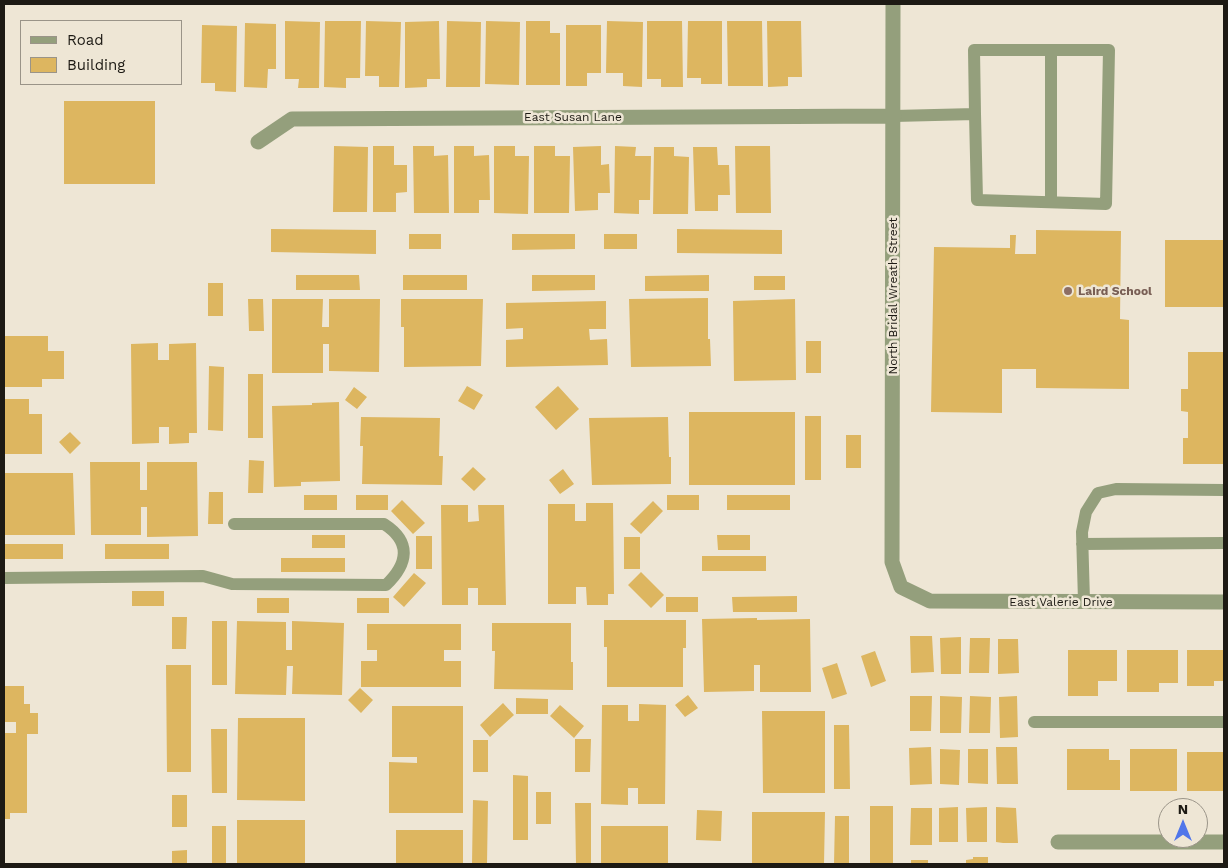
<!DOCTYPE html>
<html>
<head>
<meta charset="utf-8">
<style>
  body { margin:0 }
  #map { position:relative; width:1228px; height:868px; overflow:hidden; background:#eee6d5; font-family:"Work Sans",sans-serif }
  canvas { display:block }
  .frame { position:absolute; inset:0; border:5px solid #1d1a14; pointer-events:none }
  .legend { position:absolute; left:20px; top:20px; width:162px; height:65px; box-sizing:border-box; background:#eee6d5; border:1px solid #9a9488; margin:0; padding:6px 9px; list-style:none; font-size:15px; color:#1d1a14 }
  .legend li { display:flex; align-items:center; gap:10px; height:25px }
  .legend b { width:25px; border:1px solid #9a9488 }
  .north { position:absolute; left:1158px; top:798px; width:50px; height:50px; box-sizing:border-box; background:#eee6d5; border:1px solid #9a9488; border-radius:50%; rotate:0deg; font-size:14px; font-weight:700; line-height:20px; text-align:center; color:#1d1a14 }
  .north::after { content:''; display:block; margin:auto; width:18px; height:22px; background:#5076ea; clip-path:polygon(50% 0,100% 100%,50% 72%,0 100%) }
</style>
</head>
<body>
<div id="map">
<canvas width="1228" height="868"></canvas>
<div class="frame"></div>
<ul class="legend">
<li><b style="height:6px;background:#949f7c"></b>Road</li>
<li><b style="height:14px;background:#ddb660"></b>Building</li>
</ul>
<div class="north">N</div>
</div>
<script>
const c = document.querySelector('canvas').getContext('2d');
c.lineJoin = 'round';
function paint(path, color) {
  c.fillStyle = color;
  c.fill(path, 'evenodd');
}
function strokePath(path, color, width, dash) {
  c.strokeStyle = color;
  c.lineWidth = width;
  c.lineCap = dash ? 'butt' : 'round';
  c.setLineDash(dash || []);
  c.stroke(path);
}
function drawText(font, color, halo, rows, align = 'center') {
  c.font = font + ' "Work Sans",sans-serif';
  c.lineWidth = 5;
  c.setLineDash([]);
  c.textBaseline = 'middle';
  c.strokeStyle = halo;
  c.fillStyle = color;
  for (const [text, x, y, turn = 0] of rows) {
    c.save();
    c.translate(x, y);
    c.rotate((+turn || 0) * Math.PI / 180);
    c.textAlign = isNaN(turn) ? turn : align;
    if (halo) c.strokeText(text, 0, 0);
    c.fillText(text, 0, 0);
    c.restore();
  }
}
const building = new Path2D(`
  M285 21 320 22 319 88H298L299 79H285Z
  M325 21H361L360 78H346V88L324 87Z
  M366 21 401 22 399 87H379V76H365Z
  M439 21 440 79H427V87L405 88V22Z
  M447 21 481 22 480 87H446Z
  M486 21 520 22 519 85 485 84Z
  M526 21H550V33H560V85H526Z
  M607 21 643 22 642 87 623 86V73H606Z
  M647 21H682L683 87H661V79H647Z
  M688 21H722V84H701V78H687Z
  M727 21H762L763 86H728Z
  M767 21H801L802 77H788V86L768 87Z
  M245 23 276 24V69H268L267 88 244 87Z
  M202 25 237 26 236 92 215 91V83H201Z
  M566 25H601V73H587V86H566Z
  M64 101H155V184H64Z
  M334 146 368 147 367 212H333Z
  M373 146H394V165H407V192L396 193V212H373Z
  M413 146H434V156L448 155 449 213H414Z
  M454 146H474V156L489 155 490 200H479V213H454Z
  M494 146H515V156H529L528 214 494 213Z
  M534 146H555V156H570L569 213H534Z
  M601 146V165L609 164 610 193H598V210L575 211 573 147Z
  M615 146 636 147 635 156H651L650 200H639V214L614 213Z
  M735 146H770L771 213H736Z
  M654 147H674V156L689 157 688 214H653Z
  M693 147H717L718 165H729L730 195H718V211H695Z
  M271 229 376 230V254L271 252Z
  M677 229 782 230V254L677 253Z
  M1036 230 1121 231 1120 319 1129 320V389L1036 388V369H1002V413L931 412 934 247 1010 248V235H1016L1015 254H1036Z
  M409 234H441V249H409Z
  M512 234H575V249L512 250Z
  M604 234H637V249H604Z
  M1165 240H1224V307H1165Z
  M296 275H359L360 290H296Z
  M403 275H467V290H403Z
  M532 275H595V290L532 291Z
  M709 275V291H645V276Z
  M754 276H785V290H754Z
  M208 283H223V316H208Z
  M708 298V339H710L711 366 631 367 629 299Z
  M248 299H263L264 331H249Z
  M272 299H323L322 327H329V299H380L379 372 329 371V344H323V373H272Z
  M401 299H483L481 366 404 367V327H401Z
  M795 299 796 380 734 381 733 301Z
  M606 301V329H589L590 340 607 339 608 365 506 367V340L523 339V328L506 329V303Z
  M4 336H48V351H64V379H42V387H4Z
  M806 341H821V373H806Z
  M158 343V360H169V344L196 343 197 433H189V443L169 444V427H159V443L132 444 131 344Z
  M1188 352H1224V464H1183V438H1188V412L1181 411V389H1188Z
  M209 366 224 367 223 431 208 430Z
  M248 374H263V438H248Z
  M467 386 483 395 474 410 458 401Z
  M558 386 579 409 556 430 535 407Z
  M354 387 367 397 357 409 345 400Z
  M4 399H29V414H42V454H4Z
  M339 402 340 481 301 482V486L274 487 272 406 312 405V403Z
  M689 412H795V485H689Z
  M805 416H821V480H805Z
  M361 417 440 418 439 456H443L442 485 362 484 363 446H360Z
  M668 417 669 457H671V484L592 485 589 418Z
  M70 432 81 443 70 454 59 442Z
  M846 435H861V468H846Z
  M249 460 264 461 263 493H248Z
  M90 462H140V490H147V462H197L198 536 147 537V507H141V535H91Z
  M473 467 486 479 474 491 461 479Z
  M563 469 574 484 560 494 549 480Z
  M4 473H73L75 535H4Z
  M209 492H223V524H208Z
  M304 495H337V510H304Z
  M356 495H388V510H356Z
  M667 495H699V510H667Z
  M727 495H790V510H727Z
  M402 500 425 523 413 534 391 511Z
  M653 501 663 511 641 534 630 524Z
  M586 503H613L614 594H608V605H587L586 587H576V604H548V504H575V521H586Z
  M441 505H468V522L479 521 478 505H504L506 605H478V588H468V605H442Z
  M312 535H345V548H312Z
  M717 535H750V550H718Z
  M416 536H432V569H416Z
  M624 537H640V569H624Z
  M4 544H63V559H4Z
  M105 544H169V559H105Z
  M702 556H766V571H702Z
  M281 558H345V572H281Z
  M641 572 664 595 651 608 628 585Z
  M414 573 426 583 404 607 393 597Z
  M132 591H164V606H132Z
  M797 596V612H733L732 597Z
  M666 597H698V612H666Z
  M257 598H289V613H257Z
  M357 598H389V613H357Z
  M172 617H187L186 649H172Z
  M757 618V620L810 619 811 692H760V665H754V691L704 692 702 619Z
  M604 620H686V648H683V687H607V647H604Z
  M212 621H227V685H212Z
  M237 621 286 622V650H292V621L344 623 342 695 292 694 293 666H287L286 695 235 694Z
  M492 623H571V662H573V690L494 689 495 651H492Z
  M367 624H461V650H444V661H461V687H361V661H377V650H367Z
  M910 636H932L934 672 911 673Z
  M961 637V674H941L940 638Z
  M970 638H990L989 673H969Z
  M998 639H1018L1019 673 998 674Z
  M1068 650H1117V681H1098V696H1068Z
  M1127 650H1178V683H1159V692H1127Z
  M1187 650H1224V681H1214V686H1187Z
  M875 651 886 681 871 687 861 656Z
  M837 663 847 694 832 699 822 668Z
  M166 665H191V772H167Z
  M4 686H24V704H30V713H38V734H27V813H10V819H4V733H16V722H4Z
  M360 688 373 700 361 713 348 700Z
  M688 695 698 708 685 717 675 705Z
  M910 696H932L931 731H910Z
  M940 696 962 697 961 733H940Z
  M970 696 991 697 990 733H969Z
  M1017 696 1018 737 1000 738 999 697Z
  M516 698 548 699V714H516Z
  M503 703 514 715 490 737 480 725Z
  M639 704 666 705 665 804H638V788H628V805L601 804 602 705H628V721H639Z
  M560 705 584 726 574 738 550 716Z
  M392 706H463V813H389V762L417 763V757H392Z
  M762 711H825V793H763Z
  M238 718H305V801L237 800Z
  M834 725H849L850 789H834Z
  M211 729H227V793H212Z
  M575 739H591L590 772H575Z
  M473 740H488V772H473Z
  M931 747 932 784 910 785 909 748Z
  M996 747H1017L1018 784H997Z
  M940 749 960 750 959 785 940 784Z
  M968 749H988V784L968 783Z
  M1067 749H1109V760H1120V790H1067Z
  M1130 749H1177V791H1130Z
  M1187 752H1224V791H1187Z
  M513 775 528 776V840H513Z
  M536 792H551V824H536Z
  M172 795H187V827H172Z
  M473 800 488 801 487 864H472Z
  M575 803H591V864H576Z
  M870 806H893V864H870Z
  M958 807V842H939V808Z
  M987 807V842H967L966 808Z
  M996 807 1016 808 1018 843H1003L996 842Z
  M911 808H932V845H910Z
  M697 810 722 811 721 841 696 840Z
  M752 812H825L824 864H752Z
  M835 816H849V864H834Z
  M237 820H305V864H237Z
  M212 826H226V864H212Z
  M601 826H668V864H601Z
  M396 830H463V864H396Z
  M187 850V864H172V851Z
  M973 857H988V864H966V860L973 859Z
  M911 860H928V864H911Z`);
const lane = new Path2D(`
  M894 116 975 114 974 50H1109L1106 204 977 200 975 114
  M1051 202V50
  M1082 544 1224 543
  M4 578 203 576 232 584 386 585C408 564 412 542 384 524H234
  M1084 601 1082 532 1086 512 1098 493 1116 489 1224 490
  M1034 722H1224`);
const street = new Path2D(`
  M893 4 892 562 901 587 930 601 1224 602
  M258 142 292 119 894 116
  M1058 842H1224`);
const markers = [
  [1068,291,5,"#8d6e63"]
];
const streetNames = [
  ["East Susan Lane",573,117],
  ["North Bridal Wreath Street",893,296,-90],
  ["East Valerie Drive",1061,602]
];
const educationNames = [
  ["Laird School",1078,291]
];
paint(building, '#ddb660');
strokePath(lane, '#949f7c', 12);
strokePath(street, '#949f7c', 15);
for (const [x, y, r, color] of markers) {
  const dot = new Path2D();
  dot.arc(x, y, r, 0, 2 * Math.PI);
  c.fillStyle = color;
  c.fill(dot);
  strokePath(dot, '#eee6d5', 2);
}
drawText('12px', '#1d1a14', '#eee6d5', streetNames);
drawText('bold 12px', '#785e54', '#eee6d5', educationNames, 'left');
</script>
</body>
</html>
